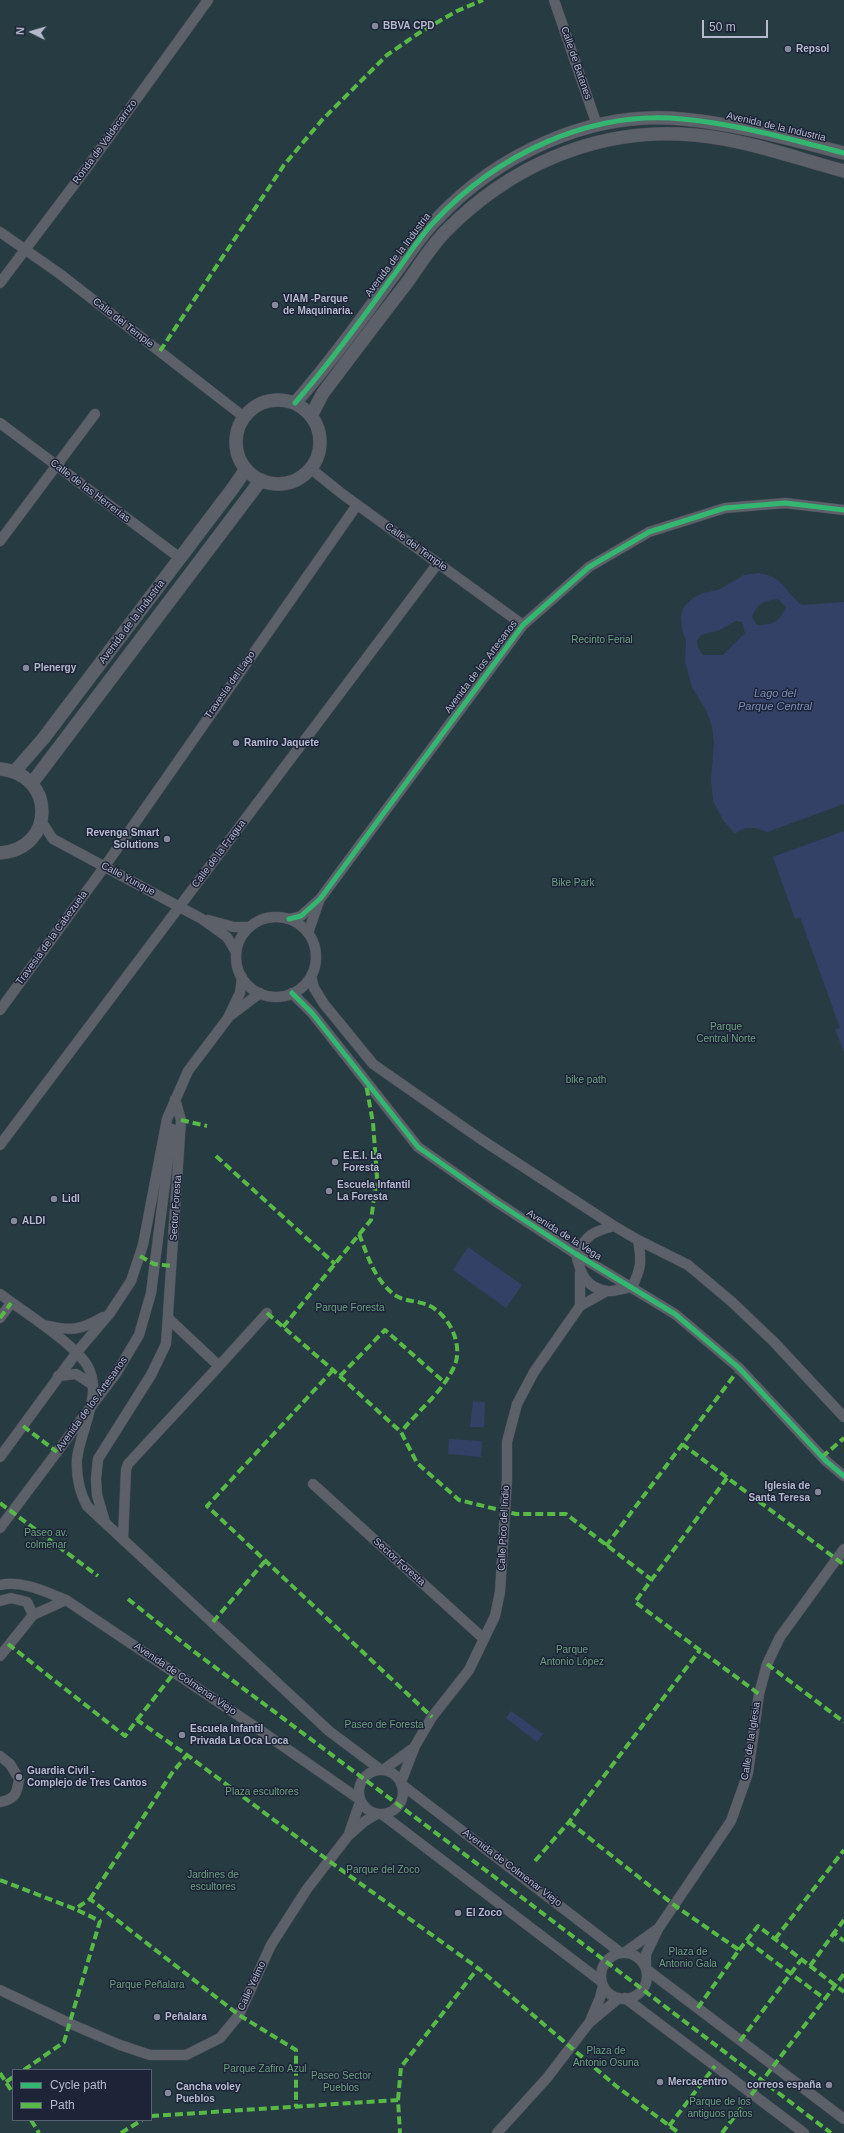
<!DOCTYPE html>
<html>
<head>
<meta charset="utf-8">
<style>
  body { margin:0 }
  #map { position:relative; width:844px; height:2133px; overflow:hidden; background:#2a303c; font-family:Arial,sans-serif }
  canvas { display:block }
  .legend { position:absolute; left:12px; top:2069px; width:140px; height:52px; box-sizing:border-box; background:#1d2438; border:1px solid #5a6074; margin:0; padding:5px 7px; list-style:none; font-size:12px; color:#b5bbcd }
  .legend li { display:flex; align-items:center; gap:8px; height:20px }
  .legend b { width:20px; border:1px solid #5a6074 }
  .north { position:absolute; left:12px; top:12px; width:40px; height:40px; -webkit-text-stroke:3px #1d2438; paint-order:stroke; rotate:275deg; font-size:11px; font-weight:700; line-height:16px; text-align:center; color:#b5bbcd }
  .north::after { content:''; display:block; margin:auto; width:14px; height:18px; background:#b5bbcd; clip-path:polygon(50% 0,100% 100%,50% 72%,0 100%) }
  .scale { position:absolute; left:702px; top:20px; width:66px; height:18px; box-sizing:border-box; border:2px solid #b5bbcd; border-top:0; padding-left:5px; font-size:12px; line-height:14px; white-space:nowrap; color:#b5bbcd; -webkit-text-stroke:3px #1d2438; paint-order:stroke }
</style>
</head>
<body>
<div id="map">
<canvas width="844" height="2133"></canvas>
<ul class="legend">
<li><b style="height:5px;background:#33b770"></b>Cycle path</li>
<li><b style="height:5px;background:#58b947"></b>Path</li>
</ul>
<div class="north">N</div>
<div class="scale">50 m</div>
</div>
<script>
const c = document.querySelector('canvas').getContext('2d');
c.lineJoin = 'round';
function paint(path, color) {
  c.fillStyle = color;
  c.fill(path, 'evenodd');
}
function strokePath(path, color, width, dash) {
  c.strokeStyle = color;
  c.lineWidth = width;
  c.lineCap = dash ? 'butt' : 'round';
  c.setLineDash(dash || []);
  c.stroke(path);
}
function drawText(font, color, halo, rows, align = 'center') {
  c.font = font + ' Arial,sans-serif';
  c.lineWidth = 3;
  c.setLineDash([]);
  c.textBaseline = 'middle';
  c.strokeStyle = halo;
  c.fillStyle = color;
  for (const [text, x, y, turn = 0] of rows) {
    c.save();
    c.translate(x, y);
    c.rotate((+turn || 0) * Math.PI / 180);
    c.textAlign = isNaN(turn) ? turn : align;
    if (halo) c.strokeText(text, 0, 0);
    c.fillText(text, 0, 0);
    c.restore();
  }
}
const green = new Path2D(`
  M0 0H844V2133H0ZM13 2070H151V2120H13Z`);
const water = new Path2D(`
  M758 573C784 576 784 592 802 605L844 602V804L767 832C757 827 744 825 735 834L723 820 713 801 711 779 714 743 712 727 707 712 692 687 685 662 686 640 682 630 681 617 683 608 693 598 703 593 718 590 744 575ZM778 599 786 607C780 622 773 625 757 625L752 617C758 603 763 601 778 599ZM736 621 742 622 745 633 723 655H703L698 648 697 640 701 635 720 630Z
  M844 831V1053L835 1029 840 1028 800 917 795 919 773 857Z
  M468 1247 522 1285 506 1308 453 1270Z
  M473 1401 485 1402 484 1427H470Z
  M449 1439 482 1441 481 1457 448 1454Z
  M511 1711 543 1734 537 1742 506 1718Z`);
const minor = new Path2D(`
  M554 0 597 125
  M0 232 60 274 244 417
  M0 283 86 169 208 0
  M0 423 180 558
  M310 468 341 493 523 625
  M0 541 95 414
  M41 821 53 839 202 919 227 937 236 952
  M236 957a40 40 0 1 1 80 0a40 40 0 1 1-80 0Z
  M289 919 301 916 320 899 523 625 589 567 649 532 725 508 785 503 844 510
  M208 920 234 927H249
  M308 933 319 901
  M311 976 314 988 324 1004 373 1064 479 1138 614 1226 638 1240 688 1265 732 1302 774 1342 844 1417
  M292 993 312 1013 418 1147 495 1201 576 1254 675 1314 739 1368 826 1461 844 1476
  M0 1010 105 866 357 505
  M231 1015 260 993
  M0 1145 438 563
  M614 1226C592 1232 588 1234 576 1254 580 1272 585 1288 607 1291 614 1292 625 1288 632 1287 641 1269 642 1261 638 1240
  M0 1294C24 1312 72 1342 87 1365 104 1393 80 1430 77 1459 76 1477 79 1491 87 1506L329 1731 381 1770
  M580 1306V1273
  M0 1318 11 1303
  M44 1325C70 1331 80 1331 103 1317
  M219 1366 267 1313
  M58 1376 76 1374 93 1385
  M0 1457 77 1352 110 1313 131 1281 143 1245 167 1119 188 1071 228 1018 240 993 242 977
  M313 1484 484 1639
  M105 1522 97 1495 96 1479 98 1459 151 1375 166 1344 181 1120 175 1099
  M0 1528 117 1372 139 1335 151 1293 172 1129
  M123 1539 126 1470 128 1464 219 1366 169 1319
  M0 1585C22 1580 46 1592 66 1600L254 1726 359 1799
  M0 1601 11 1598 27 1602 33 1615
  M0 1656 33 1615 66 1600
  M0 1756 10 1764 19 1779C17 1794 15 1799 0 1802
  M359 1792a22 22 0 1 1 44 0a22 22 0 1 1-44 0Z
  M383 1770 412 1749
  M401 1782 415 1746 432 1717 469 1670 495 1616 500 1592 507 1479V1442L517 1404 534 1372 580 1306 607 1291
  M401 1784 621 1953
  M383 1815 602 1982
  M349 1834 360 1802
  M624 1953 656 1930
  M601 1976a23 23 0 1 1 46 0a23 23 0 1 1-46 0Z
  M646 1969V1954L658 1929 731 1821 748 1773 759 1694 767 1664 780 1637 844 1549
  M646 1969 844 2119
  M0 1990 71 2024 120 2045 150 2055H186L220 2038 239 2015 271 1945 307 1889 348 1836 365 1821 377 1814
  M625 1998 804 2133
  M591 2019 600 1998 603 1986
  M497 2133 547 2078 589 2023 619 1998`);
const tertiary = new Path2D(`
  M236 442a42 42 0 1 1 84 0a42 42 0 1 1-84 0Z
  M295 403C329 364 360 322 390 280 405 261 418 238 435 221 496 155 590 110 682 119 737 124 790 139 844 153
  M311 416 323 393C351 356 378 320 406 284 419 266 431 246 446 231 508 168 591 130 680 134 736 136 791 157 844 171
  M0 769C56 774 56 849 0 853
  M15 771 43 739 233 488 246 469
  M32 783 261 480`);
const quiet = new Path2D(`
  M160 351 284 165 322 120 387 55 419 33 457 11 483 0
  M181 1120 207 1126
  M216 1156 335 1264
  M359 1234C368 1256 373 1276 391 1292 401 1302 416 1300 428 1305 450 1315 465 1347 453 1369 441 1393 418 1411 401 1432
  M140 1256 154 1264 172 1266
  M267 1313 333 1370 401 1432 417 1463 459 1500 516 1514H566L652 1580
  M0 1318 11 1303
  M283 1327 371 1220 377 1177 373 1123 366 1084
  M333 1370 207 1506 432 1717
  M340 1376 385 1330 444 1382
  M23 1426 57 1452
  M682 1444 843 1564
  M822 1457 844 1438
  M727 1478 635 1602 759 1694
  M0 1503 98 1576
  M606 1546 736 1373
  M128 1599 192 1650 512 1890 831 2133
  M213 1622 266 1560
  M8 1644 125 1736 137 1720 187 1755 329 1861 478 1968 616 2086 679 2133
  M767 1664 844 1722
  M137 1720 174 1673
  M569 1822 674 1905 739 1950 697 2009
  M535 1861 569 1822 700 1650
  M0 1880 75 1909 90 1899 239 2015 296 2050V2107
  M90 1899 172 1773 187 1755
  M844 1920 834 1933 844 1941
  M775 1939 844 1850
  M747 1941 825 1999
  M739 1950 758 1926 844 1992
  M810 1966 834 1933
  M740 2041 801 1960
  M24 2070 64 2042 100 1921 75 1909
  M0 2073 13 2093
  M6 2082 13 2077
  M398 2100 401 2067 478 1968
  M151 2116 398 2100 400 2133
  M31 2120 39 2133
  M669 2126 715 2066
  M121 2133 142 2120
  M722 2133 844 1974`);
const cycleway = new Path2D(`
  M295 403C329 364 360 322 390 280 405 261 418 238 435 221 496 155 590 110 682 119 737 124 790 139 844 153
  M289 919 301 916 320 899 523 625 589 567 649 532 725 508 785 503 844 510
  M292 993 312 1013 418 1147 495 1201 576 1254 675 1314 739 1368 826 1461 844 1476`);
const markers = [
  [375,26,4,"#848a9a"],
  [788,49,4,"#848a9a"],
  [275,305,4,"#848a9a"],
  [26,668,4,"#848a9a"],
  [236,743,4,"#848a9a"],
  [167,839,4,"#848a9a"],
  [335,1162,4,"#848a9a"],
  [329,1191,4,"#848a9a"],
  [54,1199,4,"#848a9a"],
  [14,1221,4,"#848a9a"],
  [818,1492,4,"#848a9a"],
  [182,1735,4,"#848a9a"],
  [19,1777,4,"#848a9a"],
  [458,1913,4,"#848a9a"],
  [157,2017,4,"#848a9a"],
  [660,2082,4,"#848a9a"],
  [829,2085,4,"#848a9a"],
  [168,2093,4,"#848a9a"]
];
const poiNames = [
  ["BBVA CPD",383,26],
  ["Repsol",796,49],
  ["VIAM -Parque",283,299],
  ["de Maquinaria.",283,311],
  ["Plenergy",34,668],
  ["Ramiro Jaquete",244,743],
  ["Revenga Smart",159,833,"right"],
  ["Solutions",159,845,"right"],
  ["E.E.I. La",343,1156],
  ["Foresta",343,1168],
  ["Escuela Infantil",337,1185],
  ["La Foresta",337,1197],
  ["Lidl",62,1199],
  ["ALDI",22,1221],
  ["Iglesia de",810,1486,"right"],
  ["Santa Teresa",810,1498,"right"],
  ["Escuela Infantil",190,1729],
  ["Privada La Oca Loca",190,1741],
  ["Guardia Civil -",27,1771],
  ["Complejo de Tres Cantos",27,1783],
  ["El Zoco",466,1913],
  ["Peñalara",165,2017],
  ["Mercacentro",668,2082],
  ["correos españa",821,2085,"right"],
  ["Cancha voley",176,2087],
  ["Pueblos",176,2099]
];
const streetNames = [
  ["Calle de Batanes",576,63,71],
  ["Avenida de la Industria",776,127,13],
  ["Ronda de Valdecarrizo",105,142,-54],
  ["Avenida de la Industria",398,255,-53],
  ["Calle del Temple",123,323,38],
  ["Calle de las Herrerías",90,491,37],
  ["Calle del Temple",416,547,36],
  ["Avenida de la Industria",132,622,-53],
  ["Avenida de los Artesanos",481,667,-53],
  ["Travesía del Lago",230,685,-55],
  ["Calle de la Fragua",219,854,-53],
  ["Calle Yunque",128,879,28],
  ["Travesía de la Cabezuela",52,938,-54],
  ["Sector Foresta",176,1208,-86],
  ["Avenida de la Vega",564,1235,32],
  ["Avenida de los Artesanos",92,1404,-54],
  ["Calle Pico del Indio",504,1528,-87],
  ["Sector Foresta",399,1562,42],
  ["Avenida de Colmenar Viejo",185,1679,34],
  ["Calle de la Iglesia",751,1741,-81],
  ["Avenida de Colmenar Viejo",512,1868,37],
  ["Calle Yelmo",252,1986,-65]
];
const parkNames = [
  ["Recinto Ferial",602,640],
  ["Bike Park",573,883],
  ["Parque",726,1027],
  ["Central Norte",726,1039],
  ["bike path",586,1080],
  ["Parque Foresta",350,1308],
  ["Paseo av.",46,1533],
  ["colmenar",46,1545],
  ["Parque",572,1650],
  ["Antonio López",572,1662],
  ["Paseo de Foresta",384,1725],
  ["Plaza escultores",262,1792],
  ["Parque del Zoco",383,1870],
  ["Jardines de",213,1875],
  ["escultores",213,1887],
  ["Plaza de",688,1952],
  ["Antonio Gala",688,1964],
  ["Parque Peñalara",147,1985],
  ["Plaza de",606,2051],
  ["Antonio Osuna",606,2063],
  ["Parque Zafiro Azul",265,2069],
  ["Paseo Sector",341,2076],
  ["Pueblos",341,2088],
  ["Parque de los",720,2102],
  ["antiguos patos",720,2114]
];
const waterNames = [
  ["Lago del",775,694],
  ["Parque Central",775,707]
];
paint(green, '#273b43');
paint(water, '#334166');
strokePath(minor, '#474b55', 11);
strokePath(tertiary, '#474b55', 14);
strokePath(minor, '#5c6069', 10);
strokePath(tertiary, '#5c6069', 13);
strokePath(quiet, '#58b947', 4, [8, 4]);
strokePath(cycleway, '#33b770', 5);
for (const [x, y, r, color] of markers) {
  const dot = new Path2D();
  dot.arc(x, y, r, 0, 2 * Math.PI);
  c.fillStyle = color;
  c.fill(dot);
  strokePath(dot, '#1d2438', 1.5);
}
drawText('bold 10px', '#b5bbcd', '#1d2438', poiNames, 'left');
drawText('10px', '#b5bbcd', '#1d2438', streetNames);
drawText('10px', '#6aa07d', '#1d2438', parkNames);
drawText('italic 11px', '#7a8cb7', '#1d2438', waterNames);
</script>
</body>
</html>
